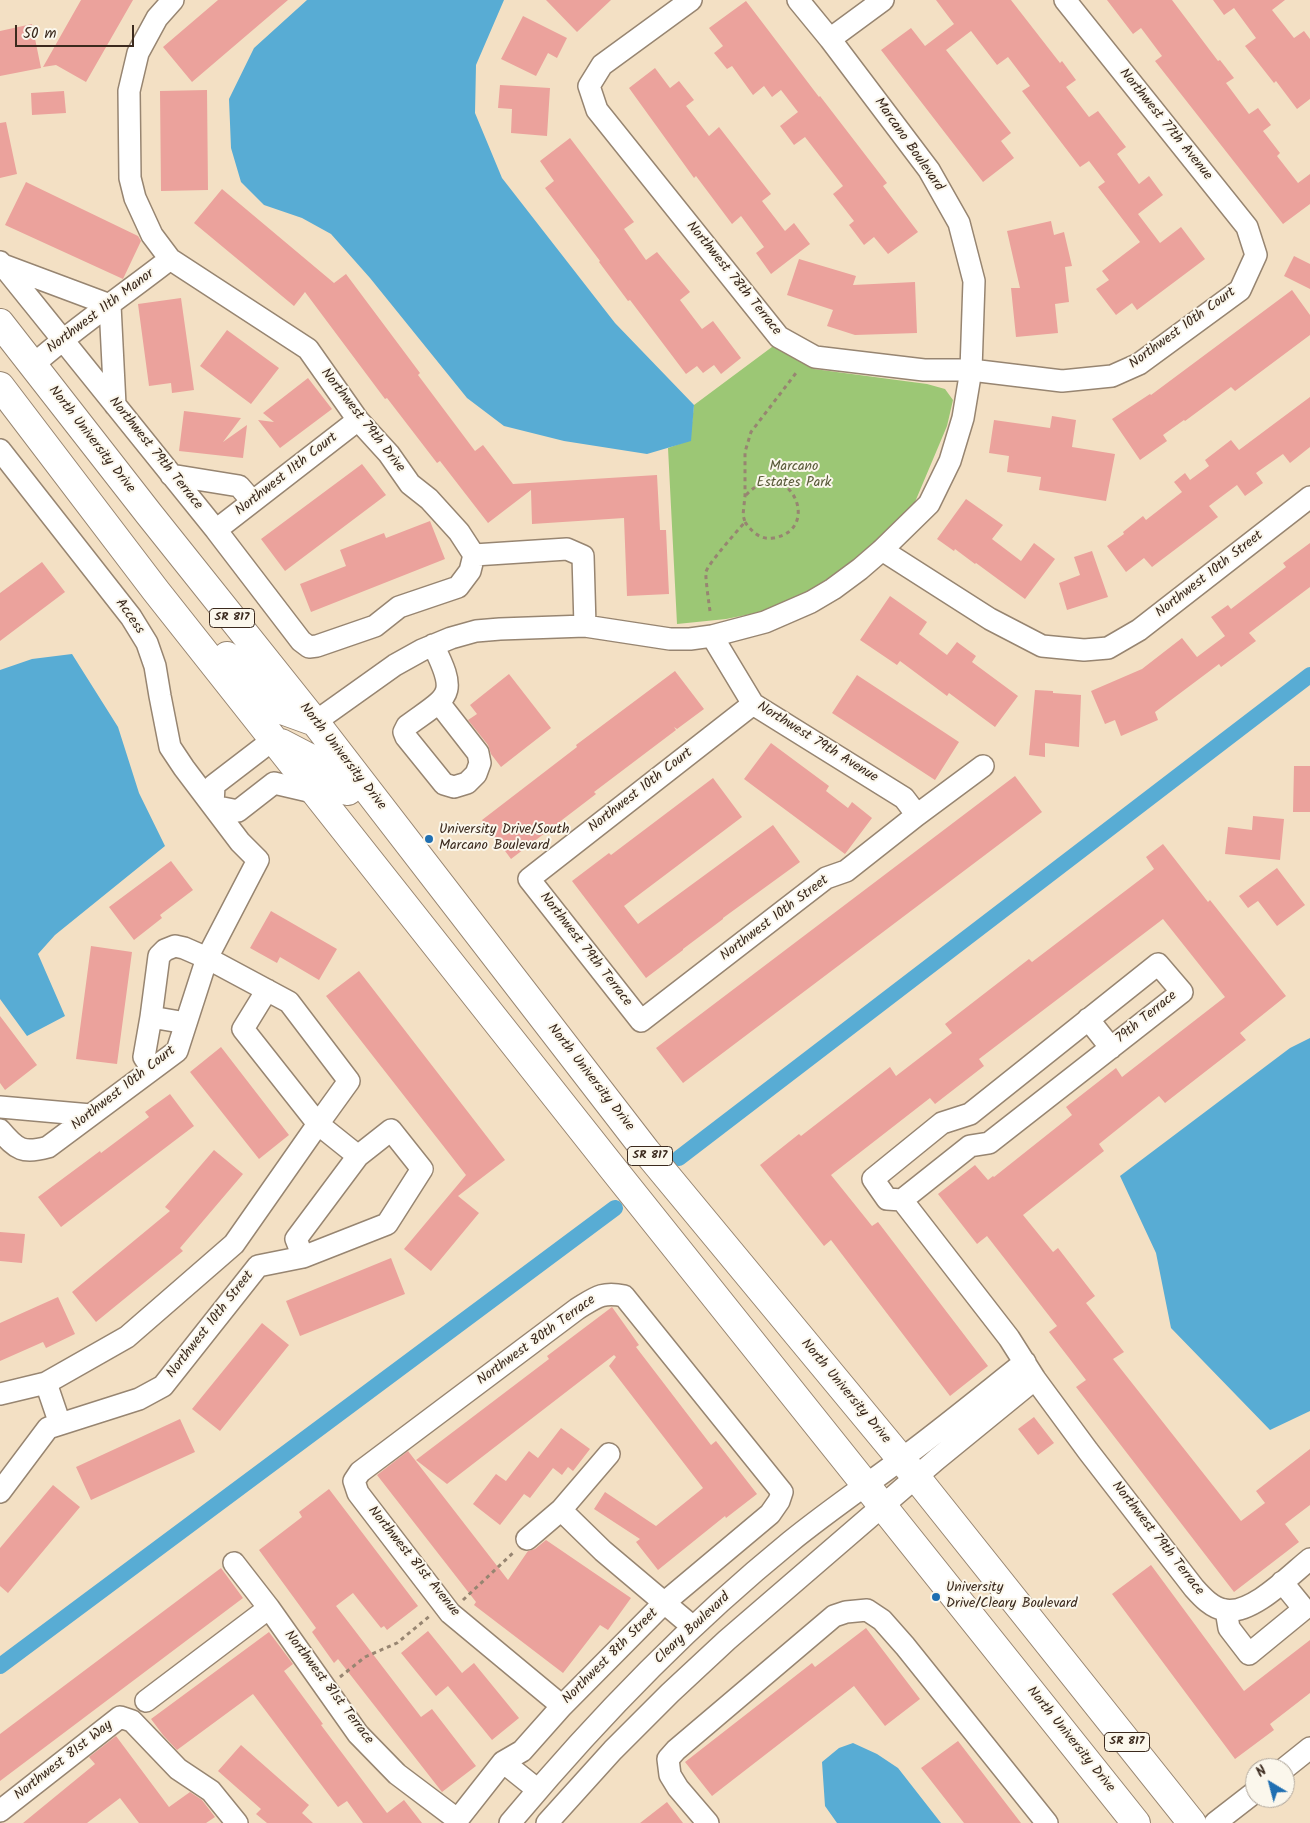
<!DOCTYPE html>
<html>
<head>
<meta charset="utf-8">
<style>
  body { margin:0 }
  #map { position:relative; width:1310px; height:1823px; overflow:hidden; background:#f3e0c4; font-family:Kalam,sans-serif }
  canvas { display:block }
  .north { position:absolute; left:1245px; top:1758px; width:50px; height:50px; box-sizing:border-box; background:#fbf7ec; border:1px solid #aea59a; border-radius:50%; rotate:323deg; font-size:14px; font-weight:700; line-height:20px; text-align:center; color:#3b2a1e }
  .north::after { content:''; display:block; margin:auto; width:18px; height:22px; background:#1f6fb2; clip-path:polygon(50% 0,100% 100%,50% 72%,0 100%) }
  .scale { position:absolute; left:15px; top:25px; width:119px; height:22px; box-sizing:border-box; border:2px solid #3b2a1e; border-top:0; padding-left:6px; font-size:15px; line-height:18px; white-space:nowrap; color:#3b2a1e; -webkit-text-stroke:4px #fbf7ec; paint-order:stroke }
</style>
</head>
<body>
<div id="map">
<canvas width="1310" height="1823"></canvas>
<div class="north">N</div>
<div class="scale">50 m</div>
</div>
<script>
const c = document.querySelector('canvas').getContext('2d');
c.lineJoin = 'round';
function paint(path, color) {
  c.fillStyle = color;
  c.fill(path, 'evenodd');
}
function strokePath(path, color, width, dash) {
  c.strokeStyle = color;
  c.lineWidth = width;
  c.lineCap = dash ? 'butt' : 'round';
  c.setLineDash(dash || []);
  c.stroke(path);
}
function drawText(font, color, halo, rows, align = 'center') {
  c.font = font + ' Kalam,sans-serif';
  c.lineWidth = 4;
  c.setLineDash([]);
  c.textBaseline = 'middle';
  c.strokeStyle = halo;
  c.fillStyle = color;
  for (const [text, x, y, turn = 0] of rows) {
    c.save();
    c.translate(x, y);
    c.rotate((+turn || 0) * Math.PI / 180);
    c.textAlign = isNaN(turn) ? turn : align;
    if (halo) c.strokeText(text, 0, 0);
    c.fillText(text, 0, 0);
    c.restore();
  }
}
const green = new Path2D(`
  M776 344 814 369 927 384 945 389 953 400 947 426 915 502 868 558 786 607 726 619 677 624 668 448 690 440 694 405Z`);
const water = new Path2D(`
  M307 0H504L476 65 475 113 502 178 615 323 694 405 691 441 647 454 564 441 504 426 467 398 370 278 331 234 302 218 264 205 241 182 231 148 229 99 254 48Z
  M72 654 118 727 139 793 165 846 55 935 38 954 65 1016 27 1036 0 999V670L32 659Z
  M1310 1038V1411L1270 1430 1171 1328 1156 1253 1120 1176 1290 1048Z
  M853 1743 877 1754 898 1768 941 1823H837L825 1806 822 1762 839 1748Z`);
const canal = new Path2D(`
  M679 1158 1310 675
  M0 1666 615 1208`);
const building = new Path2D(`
  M81 0H133L86 82 56 65 43 67Z
  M218 0H288L192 82 163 47Z
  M546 0H611L577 32Z
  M936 0H1011L1060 63 1062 61 1076 80 1066 87 1089 117 1098 111 1126 147 1117 154 1139 184 1149 176 1163 195 1138 214 1160 243 1181 227 1205 259 1137 310 1132 303 1116 315 1096 289 1109 280 1102 271 1140 242 1098 187 1105 182 1089 161 1080 167 1022 91 1030 86 1008 57 997 65 971 31 946 50 1011 133 1001 141 1014 158 983 182 881 50 911 28 925 46 954 24Z
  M1107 0H1172L1218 61 1220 60 1234 78 1226 83 1249 114 1258 108 1271 125 1263 131 1280 153 1277 156 1298 183 1310 174V204L1283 224 1155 61 1162 56 1141 28 1133 34Z
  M1213 0H1285L1272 10 1294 38 1304 31 1310 39V99L1297 109 1276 81 1274 83 1245 46 1256 38 1234 8 1224 15Z
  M746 1 819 97 820 96 887 183 883 186 918 232 888 254 874 237 864 245 849 225 854 221 833 194 843 186 805 137 794 145 780 126 798 112 781 90 772 97 764 86 753 95 732 66 727 69 714 53 723 46 709 28Z
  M523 16 567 38 557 58 548 53 536 76 501 59Z
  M32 24 41 68 0 76V31Z
  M655 68 670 88 679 81 694 100 686 106 709 136 719 127 771 194 762 201 785 231 794 223 810 244 771 274 756 253 764 247 741 216 732 224 696 176 694 178 629 88Z
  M500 85 550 88 547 136 511 133 512 109 498 108Z
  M207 90 208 190 161 191 160 91Z
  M64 91 66 113 32 115 31 93Z
  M6 122 17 174 0 178V123Z
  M570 138 634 222 624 229 646 260 657 252 690 292 680 300 702 329 713 321 741 358 721 374 714 365 703 373 697 366 686 374 630 300 628 301 599 262 600 261 545 188 554 181 540 161Z
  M26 182 138 236 141 241 123 279 5 225Z
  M222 189 334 283 346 274 420 373 418 375 475 451 483 445 513 484 657 475 660 530H666L669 594 627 596 624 518 532 524 531 490 488 523 440 461 437 463 387 398 385 399 305 292 294 306 194 223Z
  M1051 221 1054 235 1064 232 1072 266 1065 267 1069 302 1055 304 1058 333 1016 337 1011 288H1020L1007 231Z
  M1294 256 1310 264V289L1284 276Z
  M799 259 856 276 853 285 915 282 917 333 855 335 827 326 833 310 787 295Z
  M1292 290 1310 315V335L1235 391 1231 387 1185 421 1184 420 1163 435 1167 441 1140 460 1112 419 1150 394 1151 395Z
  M181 298 194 390 172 393 171 383 149 386 138 304Z
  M227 330 279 368 251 404 200 366Z
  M308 378 332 409 280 448 258 420 274 422 263 413Z
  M1310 397V447L1290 463 1283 454 1256 473 1263 483 1245 496 1237 485 1209 506 1218 517 1152 567 1144 558 1126 572 1107 546 1124 534 1123 532 1143 516 1146 520 1182 492 1174 482 1185 473 1190 480 1209 466 1205 460 1231 440 1239 450Z
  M184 411 241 418 223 442 247 425 243 458 179 451Z
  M1052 416 1076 420 1072 447 1115 454 1106 501 1039 490 1041 477 1007 472 1009 456 989 453 994 420 1050 428Z
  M362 464 386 495 285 571 261 539Z
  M966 499 1003 525 992 539 1021 561 1034 543 1055 559 1025 599 976 563 975 564 955 549 954 551 937 539Z
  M430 521 445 559 311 612 300 584 346 566 340 550 384 533 386 538Z
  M1310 543V587L1249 633 1256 641 1221 667 1219 664 1155 712 1158 720 1121 736 1115 720 1105 724 1091 691 1142 669 1182 638 1197 657 1225 636 1211 617 1228 605 1231 609 1286 567 1283 563Z
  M1092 551 1108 597 1067 610 1059 583 1080 575 1074 557Z
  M42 562 65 592 0 641V593Z
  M890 596 927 622 919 634 947 655 957 642 976 656 972 662 1018 696 995 727 949 693 947 696 900 661 897 665 860 640Z
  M675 671 704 709 677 729 674 727 676 730 594 792 596 794 511 859 482 820 577 747 576 745Z
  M509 674 551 728 501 767 491 754 488 745 468 720 477 714 470 705Z
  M857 675 959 742 935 780 832 713Z
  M1035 690 1053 691V693L1081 695 1079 747 1045 743V757L1029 755Z
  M771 743 829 786 826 791 848 808 852 802 872 818 845 854 744 779Z
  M1294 766H1310V812H1293Z
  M1015 776 1042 812 683 1083 656 1048Z
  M713 778 742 817 624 906 638 924 773 825 800 862 723 918V919L683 949V950L646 978 572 881 609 853 611 855Z
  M1253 816 1284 819 1280 860 1225 854 1228 827 1252 830Z
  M1163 844 1208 902 1210 900 1286 996 1240 1033 1246 1040 1165 1103 1159 1096 1099 1144 1104 1151 1023 1215 1053 1252 1058 1248 1095 1296 1086 1303 1124 1352 1113 1359 1241 1521 1265 1503 1256 1491 1310 1449V1505L1285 1524 1299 1542 1234 1592 1076 1387 1086 1380 1049 1332 1057 1326 987 1236 977 1244 938 1194 975 1165 988 1180 993 1176 994 1177 1072 1115 1066 1107 1116 1068 1122 1077 1225 997 1163 919 979 1059 984 1066 935 1104 930 1098 831 1175 872 1226 878 1222 988 1366 950 1396 831 1240 824 1246 760 1165 799 1134 801 1136 890 1067 896 1076 952 1033 945 1024 1029 959 1032 962 1154 869 1146 857Z
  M171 861 193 890 160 915 162 918 134 940 109 907Z
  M1277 868 1305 905 1277 926 1258 901 1248 908 1239 896Z
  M271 911 337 949 319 980 280 957 277 963 250 948Z
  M91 946 132 952 117 1064 76 1059Z
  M359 971 505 1160 458 1196 479 1213 431 1271 404 1249 466 1175 326 996Z
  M0 1016 37 1065 5 1090 0 1083Z
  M221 1047 289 1135 259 1159 190 1072Z
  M170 1094 194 1126 61 1227 38 1197 100 1151 101 1153 149 1117 145 1112Z
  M214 1150 243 1174 180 1248 183 1251 96 1322 72 1292 170 1211 165 1207Z
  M0 1232 25 1234 22 1263 0 1261Z
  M391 1258 405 1294 300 1336 286 1301Z
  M58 1297 75 1334 46 1348 43 1342 0 1361V1323Z
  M612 1307 639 1345 636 1347 711 1445 716 1441 757 1494 726 1518 725 1516 658 1570 636 1542 640 1539 594 1509 605 1492 656 1526 703 1488 609 1366 616 1357 614 1355 447 1484 416 1460 549 1359 547 1356Z
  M262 1323 289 1345 220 1431 192 1409Z
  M1034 1417 1054 1443 1038 1455 1018 1429Z
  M180 1419 195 1452 91 1500 76 1467Z
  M561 1428 590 1449 573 1471 568 1467 562 1475 553 1468 530 1498 524 1494 500 1525 473 1504 496 1474 506 1481 529 1451 538 1458Z
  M408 1451 508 1580 528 1551 535 1549 546 1540 631 1598 608 1630 600 1625 563 1673 474 1605 476 1602 377 1475Z
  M53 1485 80 1507 8 1593 0 1586V1548Z
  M329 1489 418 1606 387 1630 384 1626 381 1628 353 1593 336 1606 421 1717 432 1709 476 1766 442 1792 338 1659 334 1663 312 1632 316 1628 259 1550 302 1517 299 1512Z
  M1151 1565 1244 1691 1310 1640V1693L1270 1724 1274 1730 1235 1759 1112 1594Z
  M221 1568 243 1598 0 1781V1734Z
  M866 1628 920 1699 885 1726 854 1686 712 1796 685 1762 812 1663 815 1667Z
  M428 1631 462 1673 474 1663 519 1718 492 1740 448 1686 436 1696 401 1653Z
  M269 1632 293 1664 284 1671 323 1724 321 1725 387 1813 404 1800 422 1823H363L347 1801 338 1807 253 1694 177 1750 163 1735 151 1719Z
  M116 1736 169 1807 190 1792 202 1800 215 1817 206 1823H139L120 1798 87 1823H23L95 1764 89 1757Z
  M958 1741 1021 1823H964L921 1768Z
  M241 1745 309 1805 302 1813 313 1823H267L256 1814 261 1809 218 1771Z
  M667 1802 683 1823H640Z`);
const path = new Path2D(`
  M745 522C751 531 760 540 773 538 825 530 787 451 746 495
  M710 611C709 604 705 576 706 572 707 565 738 530 745 522L743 515 745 496V452L751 432 796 373
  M463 1600 515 1551
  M340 1677 365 1657 397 1643 431 1615`);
const minor = new Path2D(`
  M173 0 157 18 138 53 129 91 130 178 135 198 152 235 170 259 308 349 358 420 389 454 410 484 429 499 459 532 474 555
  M691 0 602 65 589 86 597 110 779 337 815 357 924 370H971L1062 381 1112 376 1139 364 1240 290 1256 255 1247 227 1065 0
  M830 39 883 0
  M0 262 216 530 301 641 309 647 317 646 375 626 399 607 458 587 470 571 474 555
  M3 265 110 305 115 405
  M33 365C76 327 124 295 170 259
  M0 450 131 617 147 643 155 666 160 696 170 747 184 768 240 842 258 860 207 958 177 1051 48 1147C23 1154 17 1150 0 1130
  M171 475 239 486 252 501
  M216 530 358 420
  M882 550 990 619 1042 646 1084 650 1108 648 1139 630 1310 497
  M474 555 567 549 583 556 585 626
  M712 636 753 704 904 798 917 815
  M433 645C459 697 449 695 407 726L404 732 406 737 444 784 454 787 467 783 476 774 480 763 478 753 439 703
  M753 704 529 879 641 1021 826 878 846 871 917 815 983 766
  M315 722 395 665 422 650 451 638 476 631 500 629 585 626 670 639H690L712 636 765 622 811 602 833 589 860 569 882 550 929 504 950 461 963 418 971 370 974 281 959 223 929 170 830 39 798 0
  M274 739 214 785 213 806 238 811 274 783 317 793
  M1158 964 1182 992 989 1143 970 1146 902 1200 887 1199 873 1179 942 1123 970 1114Z
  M1088 1019 1111 1048
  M152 1069 144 1057 151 1017 186 1023
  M0 1107 91 1115
  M902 1200 1009 1338 1035 1379 1088 1451 1194 1588C1202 1597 1212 1608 1225 1610 1252 1615 1290 1575 1310 1559
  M303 1257 296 1239 358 1156
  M46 1383 60 1424
  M0 1394 46 1383 127 1337 234 1244 318 1124 243 1029 267 990
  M0 1492 48 1428 139 1399 163 1386 258 1266 303 1257 387 1224 422 1169 391 1130 358 1156 318 1124 349 1081 289 1002 207 958 184 948 175 946 165 950 159 956 151 1017
  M561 1510 603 1551 693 1627
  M527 1539 561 1510 609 1454
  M234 1563 269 1608 358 1734 397 1774 458 1820
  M1226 1610 1229 1628 1249 1654 1304 1609 1282 1582
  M146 1701 269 1608
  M503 1762 538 1790
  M1285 1768 1310 1748
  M0 1811 120 1717 132 1721 178 1769 211 1791 237 1823
  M455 1823 503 1762 522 1751 562 1706 665 1602 770 1514 779 1501 782 1492 624 1296C602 1291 595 1298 577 1309L360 1472 354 1481 358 1493 450 1613 562 1706
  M510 1823C595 1721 687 1626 790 1542 833 1507 880 1476 924 1442 958 1416 991 1389 1025 1362
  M547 1823 613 1750 670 1693 727 1640 937 1459 1035 1379
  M708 1823 678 1788 670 1775 668 1759 676 1750 834 1616 846 1612 867 1610 882 1620 905 1646 1047 1823
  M1215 1823 1255 1792`);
const major = new Path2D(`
  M0 323 149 514 315 722 646 1151 916 1477 1192 1823
  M0 386 156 591 614 1170 1136 1823
  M227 656 279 709 315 722
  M281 743 329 768 348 791`);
const markers = [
  [429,839,5,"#1f6fb2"],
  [936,1597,5,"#1f6fb2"]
];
const shields = [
  [232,618,45],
  [650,1156,45],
  [1127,1742,45]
];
const shieldNames = [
  ["SR 817",232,618],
  ["SR 817",650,1156],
  ["SR 817",1127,1742]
];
const streetNames = [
  ["Northwest 77th Avenue",1165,125,51],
  ["Marcano Boulevard",908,145,55],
  ["Northwest 78th Terrace",733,279,51],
  ["Northwest 11th Manor",101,312,-37],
  ["Northwest 10th Court",1183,329,-36],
  ["Northwest 79th Drive",362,421,52],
  ["North University Drive",91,440,52],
  ["Northwest 79th Terrace",155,454,51],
  ["Northwest 11th Court",287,475,-38],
  ["Northwest 10th Street",1210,575,-38],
  ["Access",129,617,55],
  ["Northwest 79th Avenue",817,743,32],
  ["North University Drive",342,757,52],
  ["Northwest 10th Court",641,791,-38],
  ["Northwest 10th Street",775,919,-37],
  ["Northwest 79th Terrace",585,950,52],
  ["79th Terrace",1147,1018,-39],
  ["North University Drive",590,1078,52],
  ["Northwest 10th Court",124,1089,-38],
  ["Northwest 10th Street",211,1325,-52],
  ["Northwest 80th Terrace",537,1341,-36],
  ["North University Drive",845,1392,50],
  ["Northwest 79th Terrace",1157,1539,52],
  ["Northwest 81st Avenue",413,1562,51],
  ["Cleary Boulevard",693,1629,-43],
  ["Northwest 8th Street",611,1657,-45],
  ["Northwest 81st Terrace",328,1688,53],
  ["North University Drive",1070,1740,51],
  ["Northwest 81st Way",64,1761,-38]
];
const parkNames = [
  ["Marcano",794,468],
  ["Estates Park",794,484]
];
const poiNames = [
  ["University Drive/South",439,831],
  ["Marcano Boulevard",439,847],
  ["University",946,1589],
  ["Drive/Cleary Boulevard",946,1605]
];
paint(green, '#9cc775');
paint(water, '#58acd4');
strokePath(canal, '#58acd4', 16);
paint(building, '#eba29c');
strokePath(minor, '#978571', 24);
strokePath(major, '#978571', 30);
strokePath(path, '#978571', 3, [4, 4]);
strokePath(minor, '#fff', 21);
strokePath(major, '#fff', 28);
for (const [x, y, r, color] of markers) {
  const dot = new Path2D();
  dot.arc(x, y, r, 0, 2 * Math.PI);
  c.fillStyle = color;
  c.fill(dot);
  strokePath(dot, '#fbf7ec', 2);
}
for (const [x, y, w] of shields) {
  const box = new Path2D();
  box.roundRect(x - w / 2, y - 9.5, w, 19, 4);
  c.fillStyle = '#fbf7ec';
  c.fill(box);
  strokePath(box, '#3b2a1e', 1);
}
drawText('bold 12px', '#3b2a1e', null, shieldNames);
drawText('14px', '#3b2a1e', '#fbf7ec', streetNames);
drawText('14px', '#585938', '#fbf7ec', parkNames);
drawText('14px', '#3b2a1e', '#fbf7ec', poiNames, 'left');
</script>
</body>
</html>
